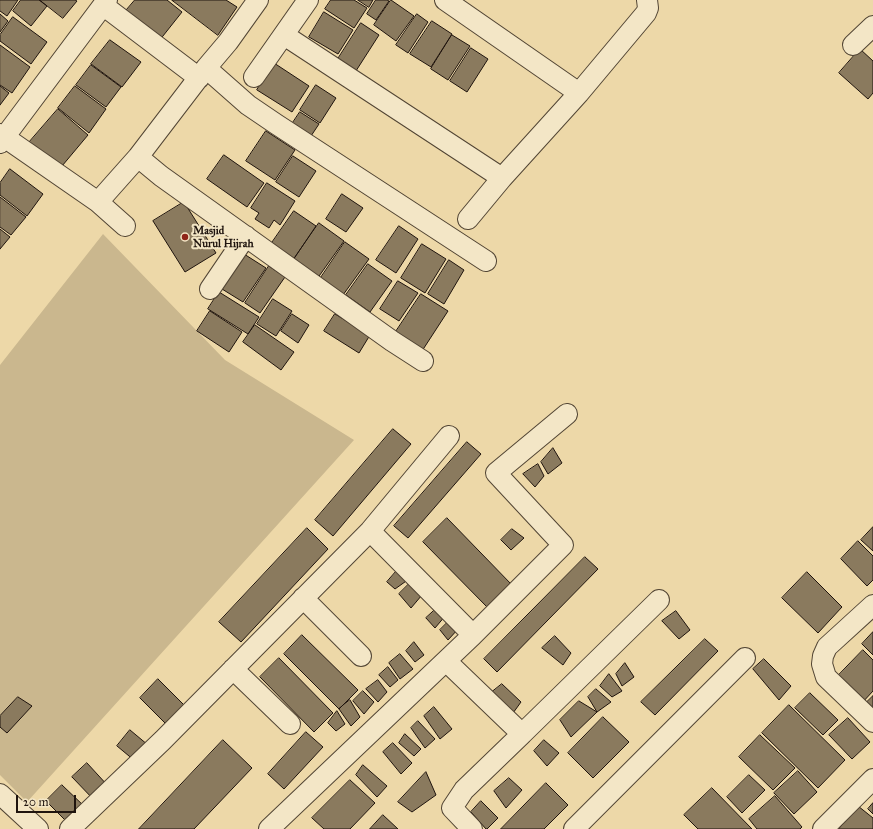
<!DOCTYPE html>
<html>
<head>
<meta charset="utf-8">
<style>
  body { margin:0 }
  #map { position:relative; width:873px; height:829px; overflow:hidden; background:#edd8a8; font-family:"IM FELL Great Primer",serif }
  canvas { display:block }
  .scale { position:absolute; left:16px; top:795px; width:60px; height:18px; box-sizing:border-box; border:2px solid #1f140e; border-top:0; padding-left:5px; font-size:12px; line-height:14px; white-space:nowrap; color:#1f140e; -webkit-text-stroke:3px #f3e6c6; paint-order:stroke }
</style>
</head>
<body>
<div id="map">
<canvas width="873" height="829"></canvas>
<div class="scale">20 m</div>
</div>
<script>
const c = document.querySelector('canvas').getContext('2d');
c.lineJoin = 'round';
function paint(path, color) {
  c.fillStyle = color;
  c.fill(path, 'evenodd');
}
function strokePath(path, color, width, dash) {
  c.strokeStyle = color;
  c.lineWidth = width;
  c.lineCap = dash ? 'butt' : 'round';
  c.setLineDash(dash || []);
  c.stroke(path);
}
function drawText(font, color, halo, rows, align = 'center') {
  c.font = font + ' "IM FELL Great Primer",serif';
  c.lineWidth = 4;
  c.setLineDash([]);
  c.textBaseline = 'middle';
  c.strokeStyle = halo;
  c.fillStyle = color;
  for (const [text, x, y, turn = 0] of rows) {
    c.save();
    c.translate(x, y);
    c.rotate((+turn || 0) * Math.PI / 180);
    c.textAlign = isNaN(turn) ? turn : align;
    if (halo) c.strokeText(text, 0, 0);
    c.fillText(text, 0, 0);
    c.restore();
  }
}
const green = new Path2D(`
  M103 234 225 360 354 440 27 802 0 775V365Z`);
const building = new Path2D(`
  M0 0H18L7 16 0 11Z
  M21 0H39L47 6 31 26 13 11Z
  M40 0H75L77 1 63 18Z
  M135 0H167L182 12 159 41 124 13Z
  M172 0H226L237 7 218 35Z
  M331 0H354L367 8 354 28 325 9Z
  M358 0H373L369 7Z
  M376 0H387L389 1 376 20 367 14Z
  M391 0 414 16 396 41 374 25Z
  M324 12 353 30 338 54 309 37Z
  M0 14 8 21 0 32Z
  M417 14 428 22 408 53 396 45Z
  M13 17 47 42 31 64 0 41V35Z
  M432 21 452 34 431 67 410 54Z
  M361 23 379 35 354 74 336 62Z
  M452 35 470 46 448 80 431 69Z
  M110 40 141 62 122 87 91 64Z
  M0 45 30 67 12 93 0 85Z
  M471 48 488 59 467 92 450 81Z
  M860 49 873 61V93L868 99 839 73Z
  M274 63 309 86 292 112 257 90Z
  M91 65 121 87 106 107 76 85Z
  M316 85 336 98 320 123 300 110Z
  M0 86 9 93 0 105Z
  M75 86 106 109 89 133 58 108Z
  M58 109 88 135 57 172 26 146Z
  M300 112 319 124 309 139 290 127Z
  M266 131 295 150 275 180 246 161Z
  M224 155 264 183 247 207 207 179Z
  M293 156 316 171 299 197 276 182Z
  M10 169 43 194 27 216 0 195V183Z
  M267 183 295 201 280 225 274 220 269 228 255 219 259 213 251 208Z
  M342 194 363 208 346 232 326 219Z
  M0 197 26 217 11 235 0 227Z
  M184 202 216 253 185 272 153 221Z
  M294 211 316 226 291 263 269 247Z
  M319 223 344 241 317 279 292 262Z
  M399 226 418 239 396 273 376 260Z
  M0 229 10 237 0 249Z
  M345 242 369 259 343 295 320 279Z
  M422 244 446 259 425 293 401 278Z
  M244 254 266 268 243 302 222 289Z
  M449 260 464 270 444 304 428 294Z
  M368 264 392 281 370 312 346 295Z
  M269 266 285 277 260 313 245 303Z
  M398 281 418 293 399 321 380 309Z
  M219 292 259 317 248 334 208 309Z
  M421 294 448 311 422 351 395 333Z
  M273 299 292 311 276 336 257 324Z
  M210 311 242 332 229 352 197 331Z
  M292 314 309 325 298 343 281 331Z
  M335 314 370 335 359 353 324 331Z
  M255 325 294 352 281 370 243 342Z
  M393 429 411 444 333 536 315 520Z
  M467 442 481 454 408 538 394 526Z
  M553 448 562 463 548 474 541 462Z
  M538 464 544 476 535 487 523 474Z
  M447 518 512 585 488 608 423 542Z
  M873 527V551L861 540Z
  M307 528 328 549 241 642 219 622Z
  M512 529 524 538 511 550 501 540Z
  M858 541 873 556V580L867 586 841 559Z
  M585 557 598 569 497 672 484 659Z
  M400 567 409 579 395 589 387 582Z
  M807 572 842 607 818 633 782 598Z
  M412 581 422 595 411 608 399 594Z
  M437 608 446 615 435 628 426 618Z
  M676 611 690 630 679 639 662 621Z
  M451 619 459 628 448 640 440 630Z
  M873 632V655L862 644Z
  M302 635 358 690 339 709 284 654Z
  M555 636 571 653 563 665 542 648Z
  M705 639 718 651 655 715 641 702Z
  M414 642 424 655 415 662 406 651Z
  M863 650 873 660V691L861 704 835 679Z
  M400 654 413 669 400 679 389 663Z
  M279 658 333 713 314 732 260 677Z
  M764 659 791 686 779 700 753 669Z
  M625 663 634 677 622 686 616 674Z
  M388 667 398 680 390 687 379 675Z
  M609 674 622 691 612 697 600 686Z
  M158 679 188 709 170 728 140 698Z
  M378 680 387 692 378 702 366 689Z
  M502 684 521 702 508 720 492 692Z
  M596 689 611 702 597 712 588 697Z
  M363 691 374 702 364 714 353 701Z
  M810 693 838 720 823 735 795 708Z
  M873 696V712L865 704Z
  M18 697 32 706 7 733 0 727V716Z
  M350 700 360 717 351 726 339 709Z
  M579 701 597 712 571 737 560 720Z
  M789 705 845 760 818 788 762 733Z
  M434 707 452 729 440 739 424 716Z
  M337 711 345 724 336 731 328 723Z
  M603 717 629 742 593 778 568 753Z
  M848 718 870 742 852 759 829 735Z
  M418 721 435 739 425 748 411 728Z
  M130 730 148 745 135 761 117 746Z
  M306 732 323 747 284 789 268 774Z
  M405 734 421 749 414 756 399 743Z
  M760 735 795 768 773 790 739 757Z
  M223 740 252 768 194 829H139Z
  M544 740 559 753 547 766 534 751Z
  M393 743 412 763 401 774 383 752Z
  M87 763 109 787 95 801 72 777Z
  M363 765 387 786 377 797 356 775Z
  M798 771 817 792 794 814 774 793Z
  M426 772 436 795 412 812 398 802Z
  M749 775 765 790 742 813 727 797Z
  M509 778 522 790 506 808 494 791Z
  M350 780 375 803 350 829H324L312 818Z
  M546 783 568 805 544 829H501Z
  M62 785 85 807 69 824 46 801Z
  M712 788 752 829H698L684 815Z
  M775 796 802 827 800 829H757L749 819Z
  M481 801 498 818 487 829H486L471 812Z
  M873 803V814L868 809Z
  M858 806 873 818V829H839Z
  M383 815 398 829H370Z`);
const minor = new Path2D(`
  M445 0 579 93
  M104 6 199 78
  M284 35 502 178
  M853 45 873 26
  M206 68 248 105 276 124 486 261
  M254 77 308 0
  M0 134 98 202 138 157 206 68 228 42 258 0
  M0 143 107 0
  M138 157 161 176 392 341 423 361
  M98 202 125 226
  M468 219 502 178 579 93 646 13 648 8 647 0
  M210 289 246 236
  M303 598 361 656
  M873 605 827 647 823 656 822 664 826 677 873 722
  M473 635 563 545 496 473 567 414
  M446 661 522 734 659 600
  M233 669 290 724
  M0 794 38 829
  M70 829 163 740 370 531 449 436
  M269 829 473 635 370 531
  M472 829 452 808 464 790 522 734
  M574 829 745 658
  M823 829 873 779`);
const markers = [
  [185,237,4,"#8f2418"]
];
const poiNames = [
  ["Masjid",193,231],
  ["Nurul Hijrah",193,244]
];
paint(green, '#cab78e');
paint(building, '#8a7a5e');
strokePath(building, '#1f140e', 1);
strokePath(minor, '#524534', 22);
strokePath(minor, '#f3e6c6', 20);
for (const [x, y, r, color] of markers) {
  const dot = new Path2D();
  dot.arc(x, y, r, 0, 2 * Math.PI);
  c.fillStyle = color;
  c.fill(dot);
  strokePath(dot, '#f3e6c6', 1.5);
}
drawText('bold 11px', '#1f140e', '#f3e6c6', poiNames, 'left');
</script>
</body>
</html>
